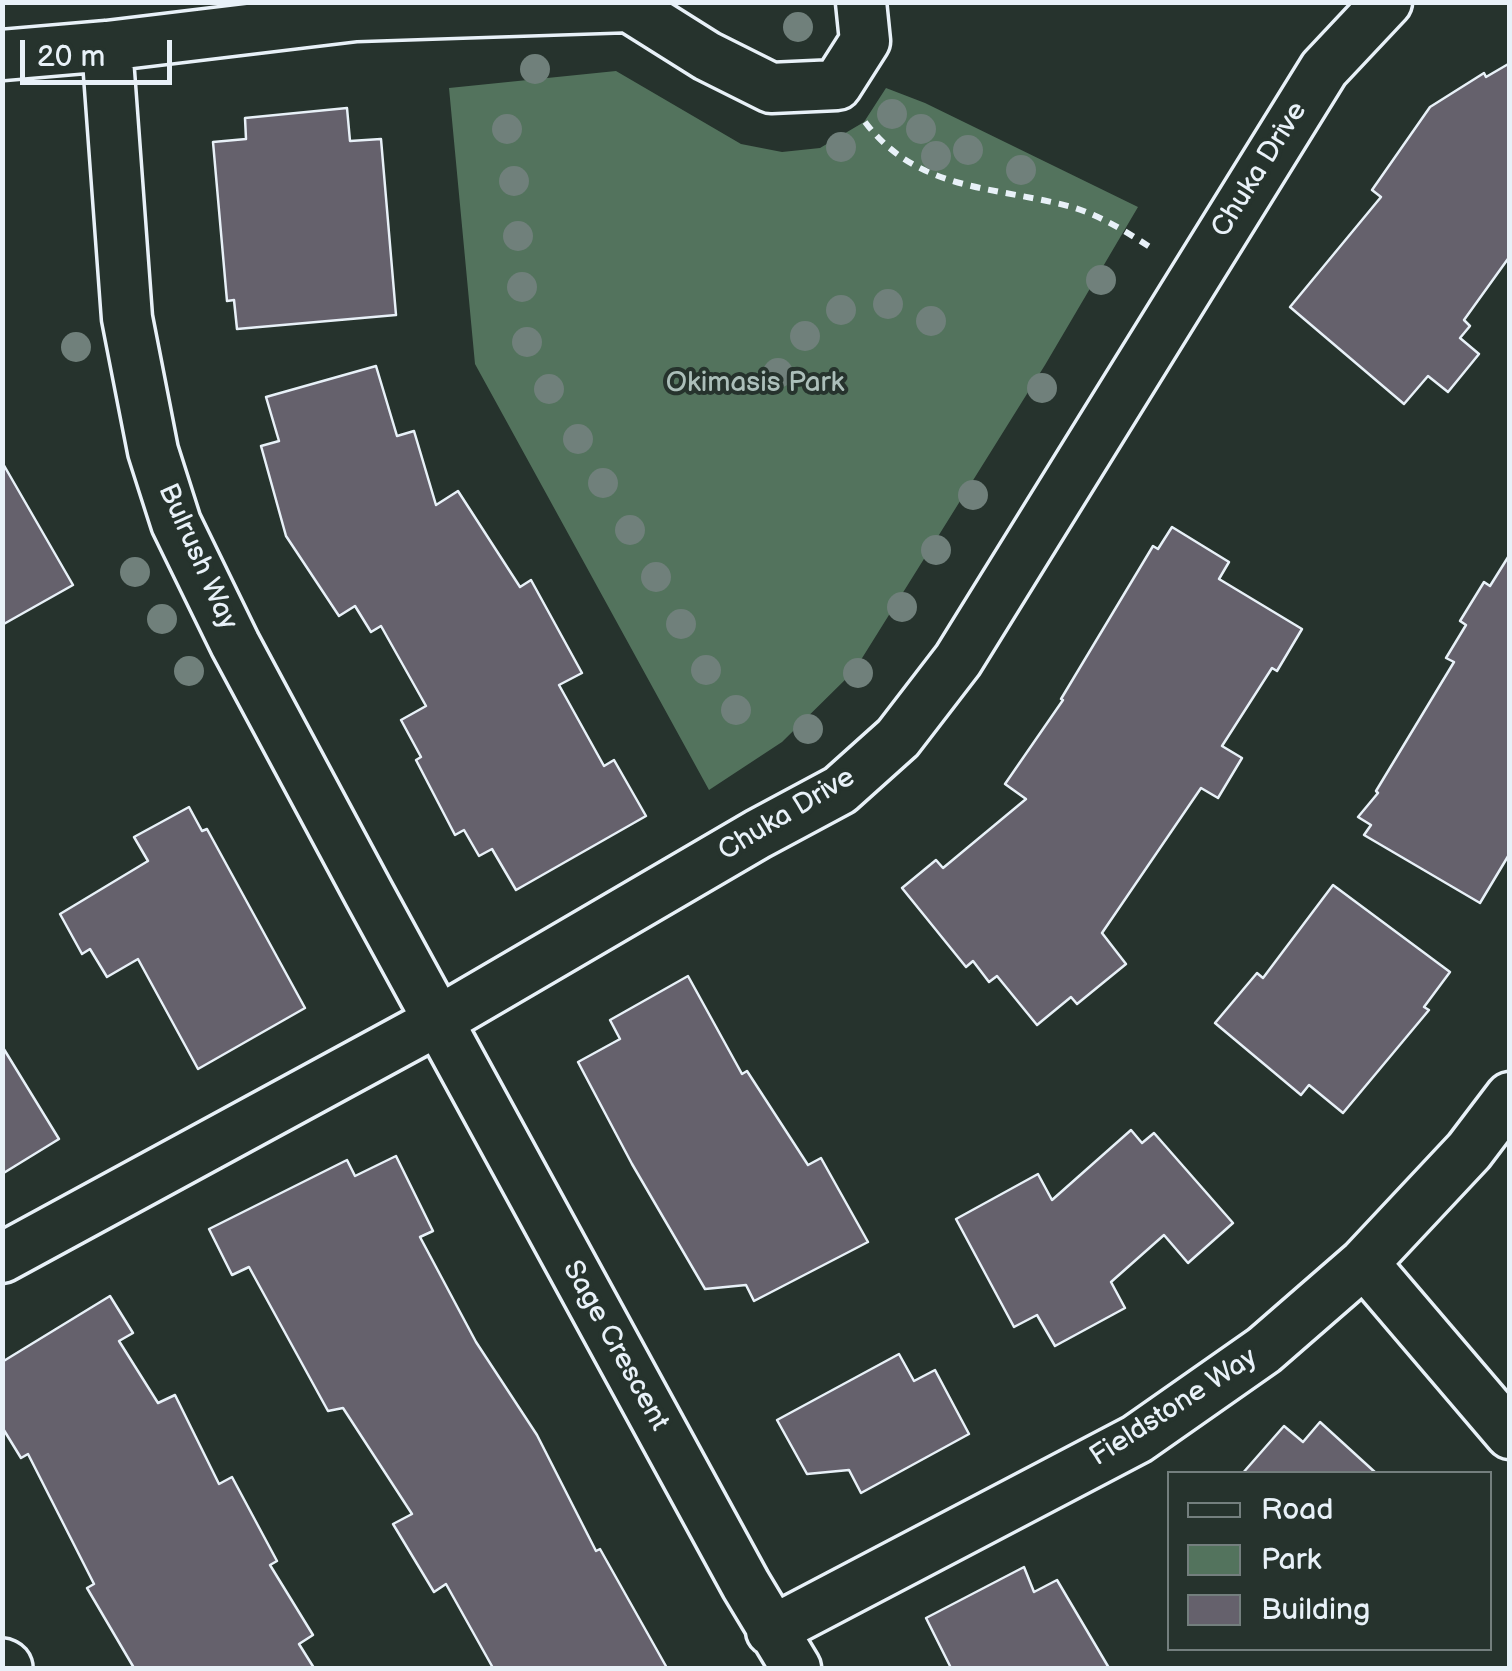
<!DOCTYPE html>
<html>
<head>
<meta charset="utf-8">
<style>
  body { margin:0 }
  #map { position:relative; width:1512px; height:1671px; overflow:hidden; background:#26332d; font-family:"Balsamiq Sans",sans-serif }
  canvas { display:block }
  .frame { position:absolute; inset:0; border:5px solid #e8f1f8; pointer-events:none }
  .legend { position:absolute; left:1167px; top:1471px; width:325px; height:180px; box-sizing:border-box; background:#26332d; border:2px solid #747f7e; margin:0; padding:12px 18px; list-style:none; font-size:30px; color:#e8f1f8 }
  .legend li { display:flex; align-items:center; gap:20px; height:50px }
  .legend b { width:50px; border:2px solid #747f7e }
  .scale { position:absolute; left:20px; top:40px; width:152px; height:45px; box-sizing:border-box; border:5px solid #e8f1f8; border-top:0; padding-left:12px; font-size:30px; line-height:35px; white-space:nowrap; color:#e8f1f8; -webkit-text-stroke:8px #26332d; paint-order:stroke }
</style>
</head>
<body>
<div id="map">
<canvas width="1512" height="1671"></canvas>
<div class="frame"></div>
<ul class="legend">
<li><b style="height:12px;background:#26332d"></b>Road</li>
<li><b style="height:28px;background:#53735d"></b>Park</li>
<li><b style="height:28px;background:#65616c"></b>Building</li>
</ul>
<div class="scale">20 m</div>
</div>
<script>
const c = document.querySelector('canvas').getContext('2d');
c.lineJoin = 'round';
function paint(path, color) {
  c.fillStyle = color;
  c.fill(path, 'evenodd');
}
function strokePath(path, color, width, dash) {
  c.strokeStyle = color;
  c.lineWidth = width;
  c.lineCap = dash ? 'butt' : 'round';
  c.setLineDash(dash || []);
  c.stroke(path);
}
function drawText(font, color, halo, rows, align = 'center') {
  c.font = font + ' "Balsamiq Sans",sans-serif';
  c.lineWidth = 8;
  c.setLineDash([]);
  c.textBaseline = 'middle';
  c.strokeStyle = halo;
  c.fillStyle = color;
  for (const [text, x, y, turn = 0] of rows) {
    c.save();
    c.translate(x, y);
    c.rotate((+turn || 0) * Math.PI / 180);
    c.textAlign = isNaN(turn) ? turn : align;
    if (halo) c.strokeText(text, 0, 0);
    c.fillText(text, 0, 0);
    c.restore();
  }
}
const green = new Path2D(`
  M616 71 741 144 782 152 820 148 864 122 886 88 925 103 1138 207 1045 365 854 671 782 742 709 790 475 364 449 88Z`);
const building = new Path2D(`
  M1510 63V256L1464 320 1470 326 1460 338 1479 354 1448 392 1428 376 1404 404 1290 307 1381 197 1372 190 1430 107 1484 73 1486 77Z
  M347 108 350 141 381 139 396 315 237 329 234 300 227 301 213 142 246 139 245 118Z
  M376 366 397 436 414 431 436 505 458 491 520 587 531 580 582 673 559 685 604 766 614 760 646 816 516 890 492 849 479 856 464 830 455 835 416 760 421 757 401 720 426 706 381 626 371 632 355 606 339 616 286 536 261 446 279 441 266 397Z
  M2 462 73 585 2 625Z
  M1172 527 1229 562 1219 579 1302 629 1277 671 1272 668 1222 746 1242 758 1218 798 1201 788 1102 933 1126 964 1077 1004 1071 997 1037 1025 997 976 989 982 973 961 966 967 902 888 936 860 943 868 1026 799 1005 784 1063 700 1061 699 1153 546 1158 549Z
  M1510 554V853L1480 903 1364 835 1371 825 1358 817 1378 793 1376 791 1454 662 1446 658 1466 625 1460 621 1484 582 1490 586Z
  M189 807 202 831 207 829 305 1008 198 1069 138 959 107 977 90 949 82 954 60 914 148 861 134 837Z
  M1333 885 1450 972 1424 1007 1429 1010 1343 1113 1309 1085 1301 1095 1215 1023 1257 973 1263 978Z
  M688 976 742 1074 747 1071 808 1165 821 1158 868 1242 754 1301 746 1285 705 1289 632 1164 578 1062 620 1039 610 1020Z
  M2 1046 59 1139 2 1174Z
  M1131 1130 1142 1143 1154 1133 1233 1223 1188 1263 1164 1235 1111 1282 1125 1308 1055 1346 1037 1315 1014 1327 956 1219 1038 1174 1052 1200Z
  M396 1156 433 1231 420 1237 476 1342 537 1435 596 1551 600 1549 667 1668H493L446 1584 434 1592 393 1524 412 1514 343 1408 328 1411 249 1267 232 1275 209 1229 347 1160 355 1176Z
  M110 1296 133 1333 119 1341 158 1403 175 1395 219 1484 232 1477 277 1561 270 1565 313 1635 299 1644 314 1668H134L87 1588 94 1584 28 1454 21 1458 2 1427V1362Z
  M899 1354 914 1381 935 1370 969 1434 861 1493 849 1470 807 1474 777 1420Z
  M1320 1422 1377 1474H1242L1284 1426 1303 1442Z
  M1024 1567 1034 1592 1057 1580 1109 1668H951L926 1618Z`);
const path = new Path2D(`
  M865 122C918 192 995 186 1072 207 1102 216 1128 233 1153 249`);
const minor = new Path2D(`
  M629 7 707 56 771 88 837 85 865 41 861 2
  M107 46 127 318 153 451 176 523 235 644 368 892 746 1585 796 1668
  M2 55 107 46 356 16 629 7 642 2
  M2 1258 438 1021 758 834 840 790 898 738 958 660 1324 69 1387 2
  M1364 1263 1510 1434
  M771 1631 1137 1439 1264 1350 1364 1263 1469 1151 1510 1097`);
const tertiary = new Path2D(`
  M2 1667 4 1668`);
const trees = [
  [798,27],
  [535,69],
  [892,114],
  [507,129],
  [921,129],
  [841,147],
  [968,150],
  [936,156],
  [1021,170],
  [514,181],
  [518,236],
  [1101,280],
  [522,287],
  [888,304],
  [841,310],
  [931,321],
  [805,336],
  [527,342],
  [76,347],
  [778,373],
  [1042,388],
  [549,389],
  [578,439],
  [603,483],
  [973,495],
  [630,530],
  [936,550],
  [135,572],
  [656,577],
  [902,607],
  [162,619],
  [681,624],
  [706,670],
  [189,671],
  [858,673],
  [736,710],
  [808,729]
];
const streetNames = [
  ["Chuka Drive",1260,170,-58],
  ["Bulrush Way",197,557,66],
  ["Chuka Drive",787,815,-31],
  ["Sage Crescent",615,1346,61],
  ["Fieldstone Way",1174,1408,-33]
];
const parkNames = [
  ["Okimasis Park",755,384]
];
paint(green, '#53735d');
paint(building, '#65616c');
strokePath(building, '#e8f1f8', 2.5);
strokePath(minor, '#e8f1f8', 55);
strokePath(tertiary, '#e8f1f8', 62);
strokePath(path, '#e8f1f8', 6, [10, 8]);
strokePath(minor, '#26332d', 48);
strokePath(tertiary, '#26332d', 55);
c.fillStyle = '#70807b';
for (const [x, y] of trees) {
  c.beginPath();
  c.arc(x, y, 15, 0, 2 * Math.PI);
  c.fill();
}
drawText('28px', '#e8f1f8', '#26332d', streetNames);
drawText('28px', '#acbfba', '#26332d', parkNames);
</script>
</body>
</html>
